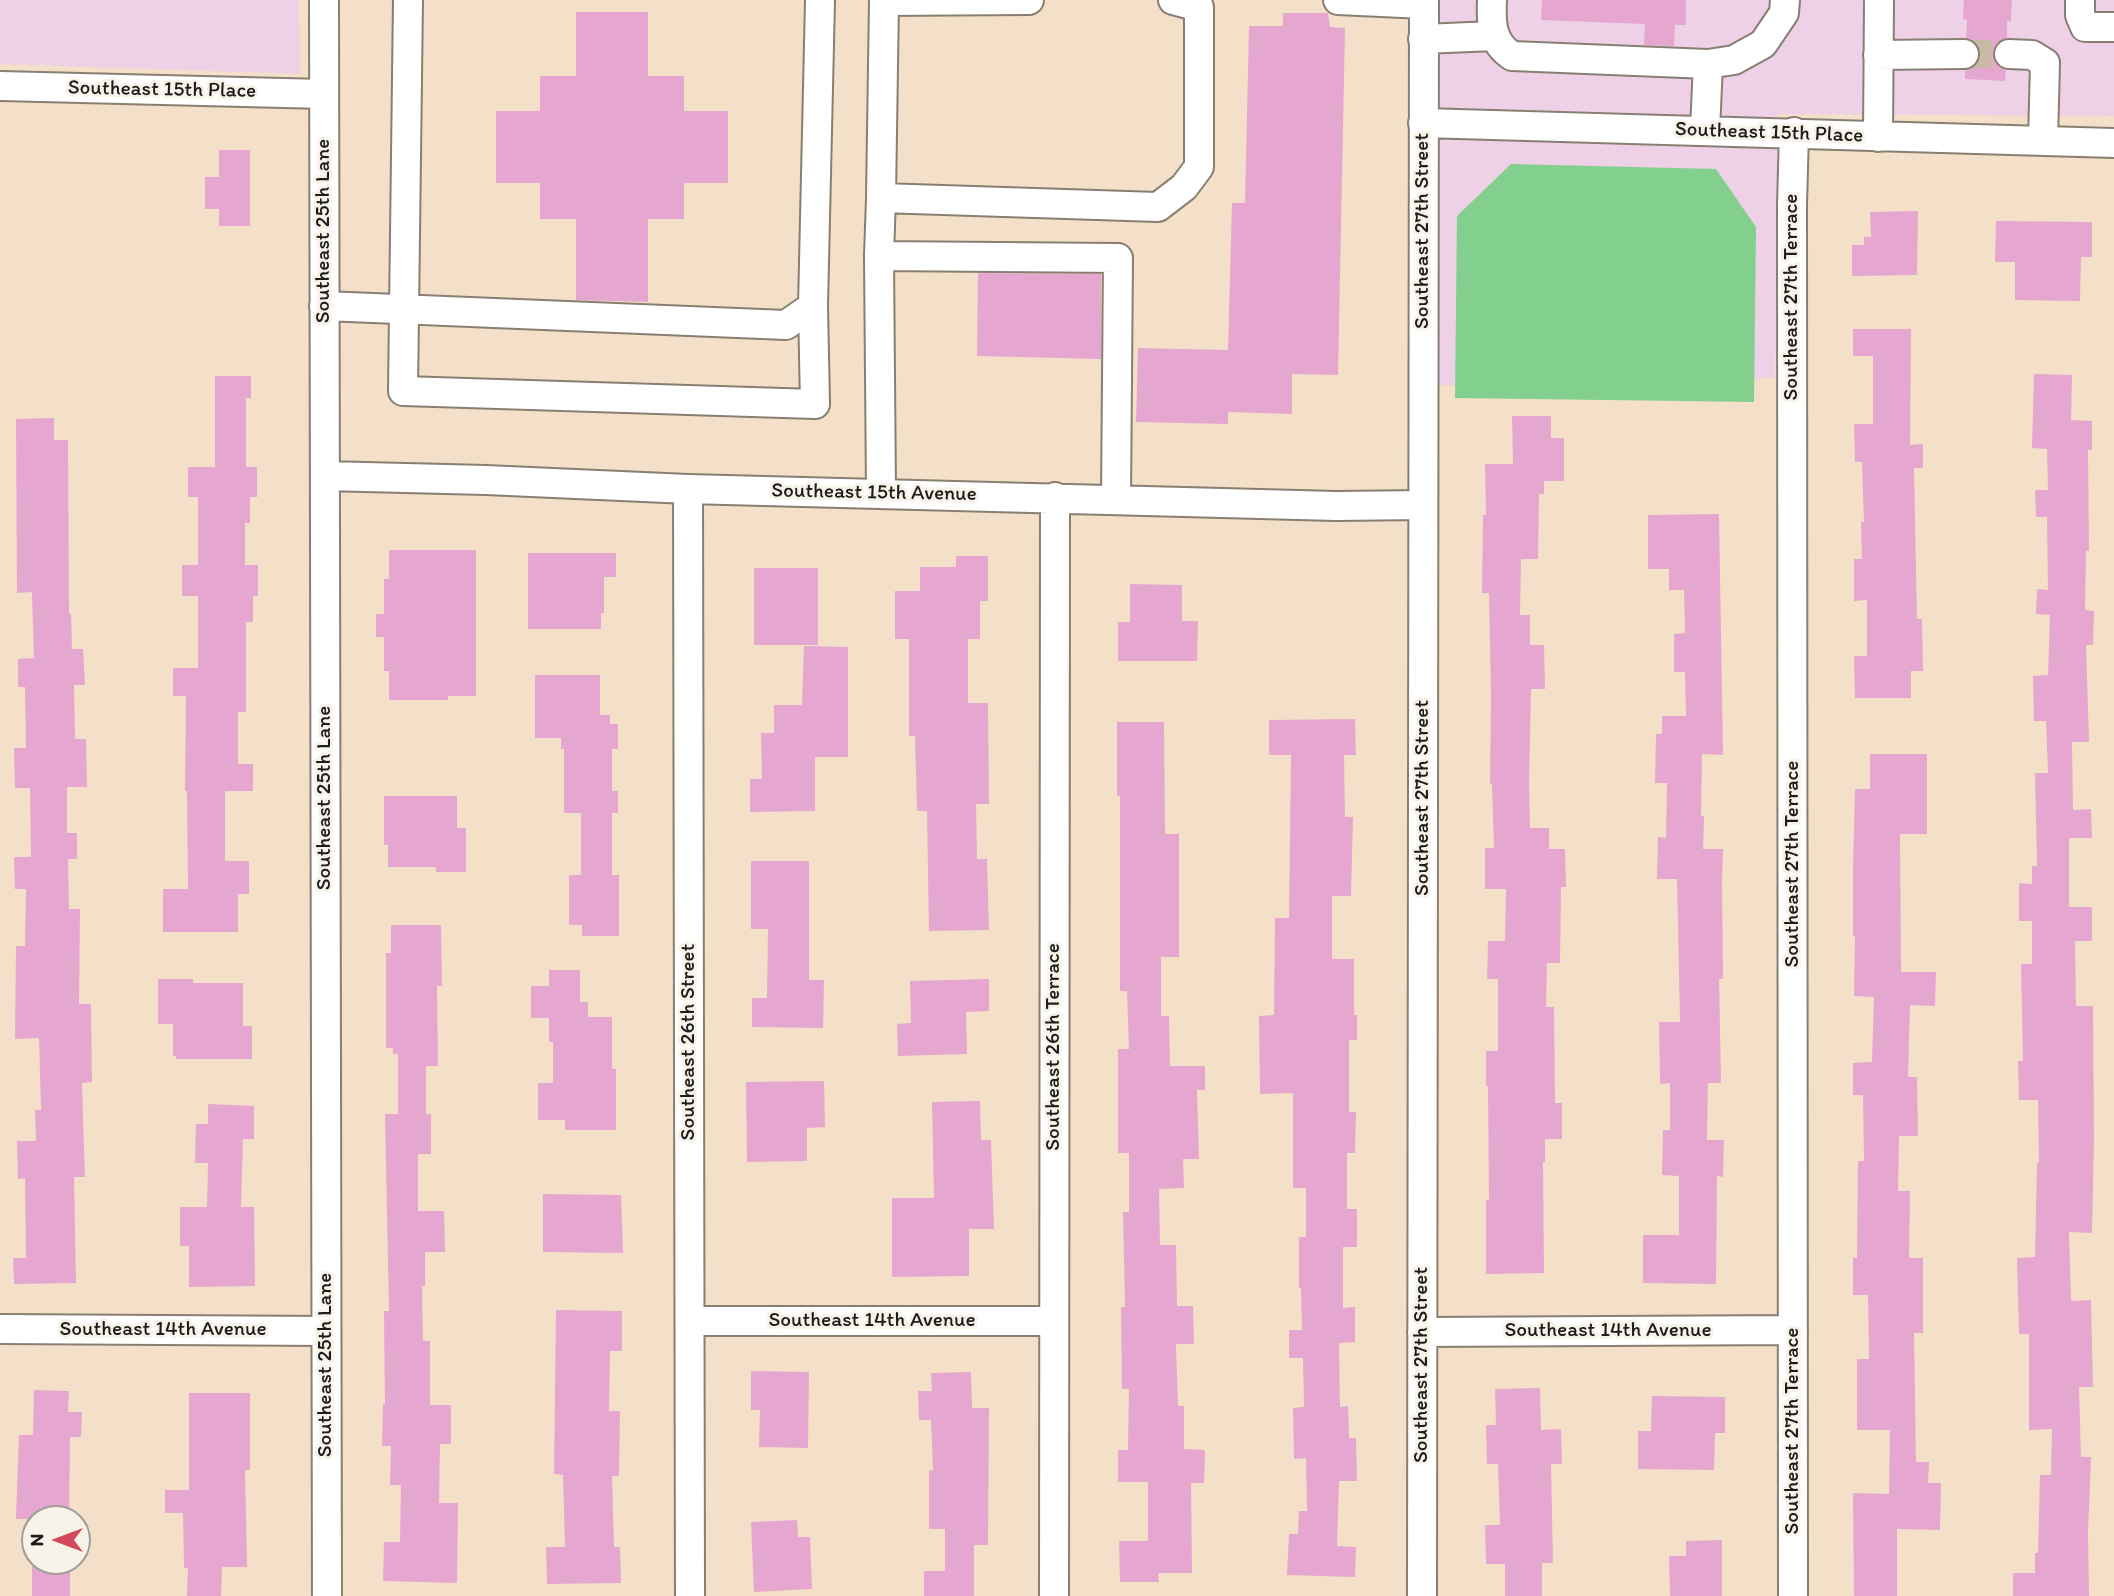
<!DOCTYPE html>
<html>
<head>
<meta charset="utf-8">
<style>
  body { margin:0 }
  #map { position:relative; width:2114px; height:1596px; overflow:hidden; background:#f4e0c8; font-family:Itim,sans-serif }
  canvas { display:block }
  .north { position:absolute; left:21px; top:1505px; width:70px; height:70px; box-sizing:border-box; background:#f7f3e8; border:2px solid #9f9d96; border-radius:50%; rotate:270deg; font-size:19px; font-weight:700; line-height:28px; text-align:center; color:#1c1c1c }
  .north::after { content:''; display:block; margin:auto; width:24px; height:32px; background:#d1495b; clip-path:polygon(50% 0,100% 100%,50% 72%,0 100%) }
</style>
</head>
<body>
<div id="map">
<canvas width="2114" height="1596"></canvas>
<div class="north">N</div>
</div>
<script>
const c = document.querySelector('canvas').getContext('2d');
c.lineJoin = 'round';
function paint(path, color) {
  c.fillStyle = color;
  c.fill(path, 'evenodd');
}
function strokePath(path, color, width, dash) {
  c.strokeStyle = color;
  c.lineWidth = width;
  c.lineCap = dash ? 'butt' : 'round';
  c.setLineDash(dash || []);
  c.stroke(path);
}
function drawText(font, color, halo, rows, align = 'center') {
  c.font = font + ' Itim,sans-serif';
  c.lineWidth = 6;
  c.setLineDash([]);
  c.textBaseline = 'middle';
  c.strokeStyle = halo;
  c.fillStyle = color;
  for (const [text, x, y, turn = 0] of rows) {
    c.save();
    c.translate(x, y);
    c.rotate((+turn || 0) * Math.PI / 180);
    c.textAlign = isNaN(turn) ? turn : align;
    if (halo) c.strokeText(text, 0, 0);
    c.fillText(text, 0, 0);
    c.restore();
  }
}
const built = new Path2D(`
  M0 0H299L300 74 0 64Z
  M1416 0H2114V116L1778 114 1775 378 1414 386Z`);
const green = new Path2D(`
  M1511 164 1716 169 1756 227 1754 402 1455 398 1457 216Z`);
const building = new Path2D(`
  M1542 0H1686V25H1675L1674 46 1644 45 1645 24 1541 20Z
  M1964 0H2012L2011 21H2007V38L2001 40 1995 45 1993 53 1995 62 2000 68 2006 70 2005 81 1965 79V70L1973 68 1978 63 1981 54 1978 45 1973 40 1966 38 1967 20 1963 19Z
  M576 12H648V76H684V111H728V183H684V219H648V302L576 300V219H540V183H496V111H540V76H576Z
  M1283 13H1328L1330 27 1345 28 1338 375 1292 374V414L1228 412V424L1136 422 1138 348 1228 350 1232 203H1245L1249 26H1283Z
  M219 150H250V226H219V209H205V177H219Z
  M1918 211 1917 275 1852 276V245H1864V237H1871L1870 212Z
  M1996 221 2092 222V257H2081L2080 301 2015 300V262H1995Z
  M978 273 1101 274V359L977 356Z
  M1853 329H1911L1910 445 1923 444V468H1914L1917 619H1922L1923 671H1911V698H1855L1854 656H1867V600L1854 601V559H1862L1861 522H1864L1862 462H1855L1854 424H1873V356H1853Z
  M2034 374 2072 375 2071 420 2092 421V450H2088L2089 551H2086L2085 610 2094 611 2093 645H2086L2089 742H2072L2073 810 2091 809 2092 838H2069V907H2092V941H2075L2076 1006H2093L2094 1139 2092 1233 2069 1232 2071 1301 2091 1300 2093 1387H2079L2081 1457H2091L2088 1532 2089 1596H2013V1573H2035V1553H2038L2040 1475H2051L2052 1429 2029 1430V1334H2019L2017 1258 2035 1257 2037 1163H2039L2038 1100H2019L2018 1061H2023L2021 964H2032V921H2019V883L2032 884V866H2037L2035 773H2048L2046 721H2034L2033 676 2048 675 2050 615 2036 614 2037 589 2048 590 2047 517H2036L2035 490H2048L2047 449 2032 448Z
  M215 376H251V398H246V467H257V497H250V523H245V565H258V596H253V622H246V712H238V764H253V791H225V861H249V894H238V932H163V889H188L187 791H185L186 696H173V668H198V596H182V565H198V497H188V467H215Z
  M1512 416H1551V438H1564V481H1544V494H1539L1538 559H1521L1520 615H1530V645H1544L1545 689H1531L1529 784 1530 828H1549V849H1565L1566 887H1561L1560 963H1547L1546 1007H1554L1555 1103H1562V1139H1545V1162H1543L1544 1273 1486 1274V1200H1489L1488 1086H1486V1051H1498V979H1487L1488 941H1505L1506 889H1485V848H1494L1492 784H1490L1491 695 1489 593H1482L1483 515H1486L1485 464H1513Z
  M54 418V440H68L69 614H71L72 649H83L85 685H74L75 739H86L87 787H67V833H77V859H68L69 909H80L79 1004H91L92 1082 82 1083 85 1177H74L76 1283 14 1284 13 1258H26L25 1178 18 1179 17 1141H36L35 1110H41L39 1038 15 1039 16 946H25L26 889H15L14 857H31L30 788H15L14 748H26L25 687H18V659L34 658 32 592 17 593 16 419Z
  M1719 514 1723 755 1702 754 1701 816H1704L1703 849H1723L1722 881 1723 979H1719L1721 1083H1708L1707 1140H1724L1723 1177 1717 1176 1716 1284 1643 1283V1235H1679V1176L1662 1175 1663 1130H1670V1083L1660 1084 1659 1022H1680L1677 879H1657L1658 837 1666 838 1667 783H1655L1656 734H1662V716H1686L1685 672H1674V634L1685 633 1684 590H1669V569H1648V515Z
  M389 550H476V696H448V700H389V671H384V637H376V614H384V579H389Z
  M528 553H616V577H604V613H601V629H528Z
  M956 556H988V601H980V639H968V703H988L989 804H976L977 859H987L989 930 929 931 927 811H917L915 736H909V639H895V591H920V567H956Z
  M754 568H818V645H754Z
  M1130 584 1182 585V621H1198L1197 661H1118V622H1130Z
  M804 646 848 647V757H815V811L750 812V779H762L761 733H774V705H802Z
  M535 675H600V715H610V724H618V749H612V791H618V813H612V875H619V936H582V925H569V875H581V813H564V749H561V738H535Z
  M1355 719 1356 755H1344L1345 817H1353L1351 896H1332V959H1354V1015H1357V1040H1349V1112H1356L1355 1153H1347V1209H1357V1247H1343V1308L1355 1307V1342L1339 1343 1340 1407 1348 1406 1349 1438H1356L1357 1481H1339L1337 1546 1356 1547 1355 1577 1287 1575 1289 1534H1298L1299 1511H1307L1306 1458 1294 1459 1293 1408 1304 1407 1303 1358H1289V1330H1302L1301 1288H1299V1237H1306V1188H1293V1093L1260 1094 1259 1016 1274 1015 1275 918H1289L1291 755H1269V720Z
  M1117 722H1164L1165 834H1179V957H1161V1016H1169L1170 1066H1205V1090H1197L1199 1159H1183L1184 1188 1159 1189 1160 1245H1176L1177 1306H1193L1194 1344H1176L1178 1406H1184V1449L1205 1450 1204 1483H1191L1192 1573H1158L1159 1582H1120L1119 1541H1148V1482H1118V1450H1128L1129 1389H1122L1121 1307H1125L1123 1212H1129V1153H1118V1049H1129L1127 991H1120V796H1117Z
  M1870 754H1927V834H1900L1901 972H1936L1935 1006 1910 1005 1908 1077H1917L1918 1136H1899L1898 1191H1910L1909 1258H1923V1333H1914L1916 1462H1929L1928 1483H1941L1940 1530 1897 1529V1596H1854L1853 1493 1889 1494 1890 1430H1857V1359H1869L1868 1295H1853V1258H1857L1858 1161H1864L1863 1095H1853V1063L1872 1062 1874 997 1854 996 1855 936H1853V867L1855 789H1870Z
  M384 796H457V828H466V872H436V867H388V845H384Z
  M751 861H809V980H824L823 1028 752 1027V998H767L768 929H751Z
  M391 925H441L442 986H437L438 1066H426V1114H431V1154H418V1211H444L445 1252H425V1286H422L423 1341H430V1405H451V1444H440L439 1503H458L457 1583 383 1581 384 1542H400L401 1485H390L391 1446H382L383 1404H385L384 1311H389L385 1114H398V1054H393V1048H386V953H391Z
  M549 970H580V1002H588V1017H612V1069H616V1130H565V1120H538V1083H553V1042H549V1018H531V986H549Z
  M158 979H193V983H243V1026H252V1059H176V1056H173V1024H158Z
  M989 979V1011L966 1012 967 1054 898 1056 897 1024 911 1023 910 981Z
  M824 1081 825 1127 807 1128V1161L747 1162 746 1082Z
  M980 1101 981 1140H991L994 1229H969V1276L892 1277V1198H934L932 1102Z
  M208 1104 254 1106V1139H243L241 1207H254L255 1286 189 1287V1246H180V1207H207L208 1163H195L196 1124H208Z
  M543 1194 621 1195 623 1253 543 1252Z
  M556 1310 622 1311V1351H610L609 1411H620L619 1476H612L614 1547H620L621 1583 547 1584 546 1547H565L563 1475 554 1474Z
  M751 1371 809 1372 808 1448 759 1447 760 1410H751Z
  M971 1372 972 1408H989L988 1545H974V1596H924V1571H945V1529H929V1470L933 1471 931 1420H919L918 1391H932L931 1373Z
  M1540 1388 1541 1430 1561 1429 1562 1464H1551L1553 1563H1542V1596H1505V1564H1486L1485 1525H1500L1498 1464H1487L1486 1425H1496L1495 1389Z
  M34 1390 69 1391 68 1412H82L81 1437H70L69 1519H16L19 1435H33Z
  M189 1393H250V1470H245L247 1567H222L221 1596H187L188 1568H184L183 1513H165V1490H189Z
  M1652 1396 1725 1397V1433H1715L1714 1470 1638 1469V1431H1651Z
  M797 1520 798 1537H810L812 1589 754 1592 751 1522Z
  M1722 1540V1596H1670L1669 1556H1686V1541Z
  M32 1561H70V1596H32Z`);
const minorTunnel = new Path2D(`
  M1964 54H2009`);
const minor = new Path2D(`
  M324 0 327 1596
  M408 0 403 391 815 404 813 306
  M1338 0 1424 4
  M1492 0C1491 23 1491 42 1512 56L1708 64 1734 60 1763 44 1784 13 1785 0
  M2080 0V15L2085 27H2114
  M884 1 1029 0
  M1423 39 1494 36
  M2009 54 2032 55 2045 63 2043 141
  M1878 55 1964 54
  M0 86 324 94
  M1423 123 2114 143
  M1705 130 1708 64
  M1878 137 1879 0
  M881 198 884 0
  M879 256 1118 258 1116 499
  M324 306 786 325 813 306 820 0
  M325 476 486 480 688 489 1336 506 1423 505
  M688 489 690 1596
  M881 493 879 256 881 198 1158 207 1184 187 1199 167V7L1173 0
  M690 1321H1054
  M0 1329 326 1331
  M1422 1332 1793 1330
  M1054 1596 1055 497
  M1422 1596 1424 0
  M1793 1596 1792 205 1794 132`);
const streetNames = [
  ["Southeast 15th Place",162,90,1],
  ["Southeast 15th Place",1769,133,2],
  ["Southeast 25th Lane",324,231,-90],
  ["Southeast 27th Street",1423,231,-90],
  ["Southeast 27th Terrace",1792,297,-90],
  ["Southeast 15th Avenue",874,493,1],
  ["Southeast 25th Lane",325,798,-90],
  ["Southeast 27th Street",1423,798,-90],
  ["Southeast 27th Terrace",1793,864,-90],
  ["Southeast 26th Street",689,1042,-90],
  ["Southeast 26th Terrace",1054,1047,-90],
  ["Southeast 14th Avenue",872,1321],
  ["Southeast 14th Avenue",163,1330],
  ["Southeast 14th Avenue",1608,1331],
  ["Southeast 25th Lane",326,1365,-90],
  ["Southeast 27th Street",1422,1365,-90],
  ["Southeast 27th Terrace",1793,1431,-90]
];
paint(built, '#eed0e7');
paint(green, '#83d08e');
paint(building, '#e5a7cf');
strokePath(minorTunnel, '#c9b9a6', 28, [28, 14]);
strokePath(minor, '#887e72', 32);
strokePath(minor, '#fff', 28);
drawText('21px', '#1c1c1c', '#f7f3e8', streetNames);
</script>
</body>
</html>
